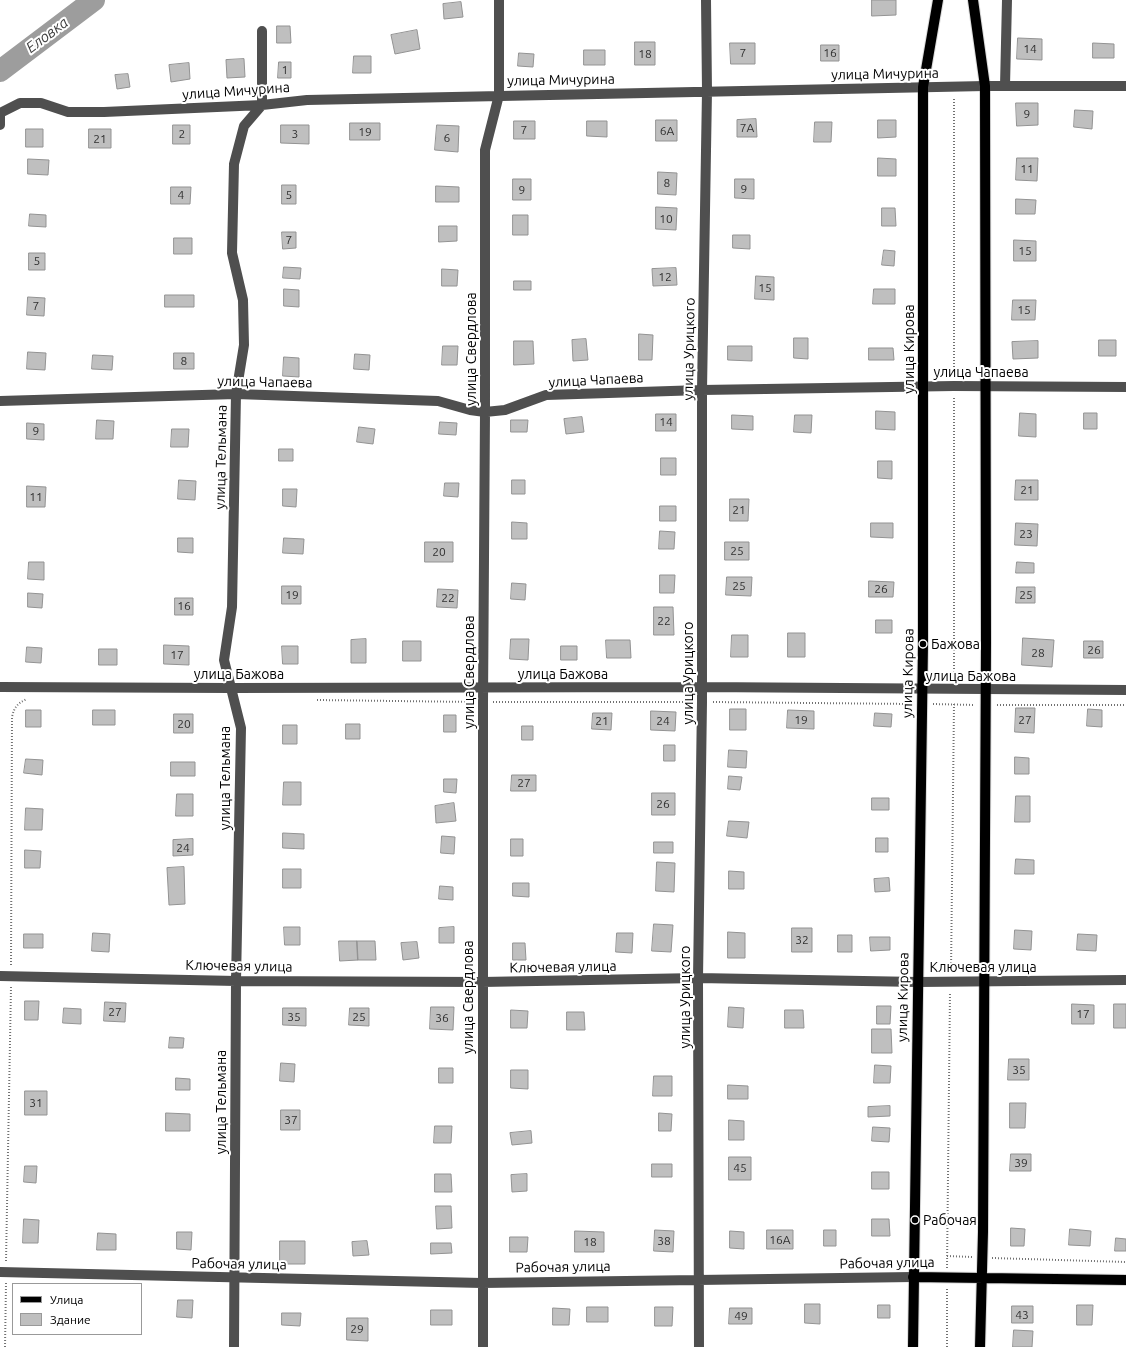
<!DOCTYPE html>
<html>
<head>
<meta charset="utf-8">
<style>
  body { margin:0 }
  #map { position:relative; width:1126px; height:1347px; overflow:hidden; background:#fff; font-family:Ubuntu,sans-serif }
  canvas { display:block }
  .legend { position:absolute; left:12px; top:1283px; width:130px; height:52px; box-sizing:border-box; background:#fff; border:1px solid #999; margin:0; padding:5px 7px; list-style:none; font-size:12px; color:#000 }
  .legend li { display:flex; align-items:center; gap:8px; height:20px }
  .legend b { width:20px; border:1px solid #999 }
</style>
</head>
<body>
<div id="map">
<canvas width="1126" height="1347"></canvas>
<ul class="legend">
<li><b style="height:5px;background:#000"></b>Улица</li>
<li><b style="height:11px;background:#bfbfbf"></b>Здание</li>
</ul>
</div>
<script>
const c = document.querySelector('canvas').getContext('2d');
c.lineJoin = 'round';
function strokePath(path, color, width, dash) {
  c.strokeStyle = color;
  c.lineWidth = width;
  c.lineCap = dash ? 'butt' : 'round';
  c.setLineDash(dash || []);
  c.stroke(path);
}
function paint(path, color) {
  c.fillStyle = color;
  c.fill(path, 'evenodd');
}
function drawText(font, color, halo, rows, align = 'center') {
  c.font = font + ' Ubuntu,sans-serif';
  c.lineWidth = 4;
  c.setLineDash([]);
  c.textBaseline = 'middle';
  c.strokeStyle = halo;
  c.fillStyle = color;
  for (const [text, x, y, turn = 0] of rows) {
    c.save();
    c.translate(x, y);
    c.rotate((+turn || 0) * Math.PI / 180);
    c.textAlign = isNaN(turn) ? turn : align;
    if (halo) c.strokeText(text, 0, 0);
    c.fillText(text, 0, 0);
    c.restore();
  }
}
const river = new Path2D(`
  M0 71 94 0`);
const building = new Path2D(`
  M872 0H896V15L872 16Z
  M461 2 463 17 444 19 443 4Z
  M277 26H290L291 43H277Z
  M417 30 420 49 395 54 391 35Z
  M1018 38 1042 39V60L1017 59Z
  M635 42H655V65H635Z
  M730 43H755V64H731Z
  M1093 43 1114 44V58H1093Z
  M821 45H839V61H821Z
  M584 50H605V65H584Z
  M519 53 534 54 533 67 518 66Z
  M354 56H371V73H353Z
  M244 59 245 77 227 78 226 60Z
  M279 62H291V78H278Z
  M189 63 190 79 171 82 169 65Z
  M128 74 130 87 117 89 115 75Z
  M1016 103H1038V125L1017 126Z
  M1075 110 1093 111 1092 129 1074 127Z
  M756 119 757 137H737V120Z
  M656 120H677V141H656Z
  M878 120H896V137L878 138Z
  M514 121H535V139H514Z
  M587 121H607V137L587 136Z
  M815 122H832L831 142H814Z
  M350 123H380V140H350Z
  M173 125H190V144H173Z
  M281 125H309V144L281 143Z
  M437 125 459 126 458 152 435 150Z
  M26 129H43V147H26Z
  M89 129H111V148H89Z
  M878 158 896 159V176H878Z
  M1017 158H1038L1037 181 1016 180Z
  M28 159 49 160 48 175 28 174Z
  M658 172 677 173 676 195 658 194Z
  M513 179H531V200H513Z
  M735 179H754V199L735 198Z
  M282 185H296V204H282Z
  M436 186 459 187V202H436Z
  M171 187H191L190 204H171Z
  M1016 199 1036 200 1035 214H1016Z
  M656 207 677 208 676 230 656 229Z
  M882 208H895L896 226H882Z
  M30 214 46 215V227L29 226Z
  M513 215H528V235H513Z
  M439 226H457V241L439 242Z
  M282 232H296V248L283 249Z
  M733 235H750V249L733 248Z
  M174 238H192V254H174Z
  M1014 240 1036 241V261H1014Z
  M884 250 895 251 894 266 882 265Z
  M29 253H45V270H29Z
  M284 267 301 268 300 279 283 278Z
  M676 268 677 285 653 286 652 269Z
  M442 269 458 270 457 286H442Z
  M756 276 774 277V300L755 299Z
  M514 281H531V290H514Z
  M284 289 299 290V307L284 306Z
  M874 289H895V304H873Z
  M165 295H194V307H165Z
  M28 297 45 298 44 316 27 315Z
  M1013 300H1036L1035 320H1012Z
  M639 334 653 335 652 360H639Z
  M794 338H808V359L794 358Z
  M586 339 588 360 573 361 572 340Z
  M1099 340H1116V356H1099Z
  M514 341H533L534 364 514 365Z
  M1038 341V358L1013 359 1012 342Z
  M443 346H458L457 365H442Z
  M728 346H752V361L728 360Z
  M869 348H893L894 360H869Z
  M28 352 46 353 45 370 27 369Z
  M174 353H194V369H174Z
  M355 354 370 355 369 370 354 369Z
  M93 355 113 356 112 370 92 369Z
  M284 357 299 358V377L283 376Z
  M876 411 895 412V430L876 429Z
  M1020 413 1036 414V437L1019 436Z
  M1084 413H1097V429H1084Z
  M656 414H676V431H656Z
  M732 415 753 416V430L732 429Z
  M795 415H812L811 433 794 432Z
  M582 417 584 432 566 434 564 419Z
  M97 420 114 421 113 439H96Z
  M511 420H528L527 432H511Z
  M440 422 457 423 456 435 439 434Z
  M27 423 44 424V440L27 439Z
  M359 427 375 429 373 444 357 442Z
  M172 429H189L188 447H171Z
  M279 449H293V461H279Z
  M661 458H676V475H661Z
  M878 461H892V479L878 478Z
  M179 480 196 481 195 500 178 499Z
  M512 480H525V494H512Z
  M1016 480H1038V500H1015Z
  M445 483H459L458 497 444 496Z
  M27 486 46 487 45 507H27Z
  M283 489H297L296 507 283 506Z
  M730 499H749L748 521H730Z
  M660 506H676V521H660Z
  M512 522 527 523V539H512Z
  M871 523H893V538L871 537Z
  M1016 523 1038 524 1037 546 1015 545Z
  M660 531 675 532 674 549H659Z
  M178 538H193V553L178 552Z
  M284 538 304 539 303 554 283 553Z
  M425 542H453V562H425Z
  M725 542H749V560H725Z
  M29 562H44V580L28 579Z
  M1017 562 1034 563V573H1016Z
  M660 575H675L674 593H660Z
  M727 577H752L751 596 726 595Z
  M869 581 894 582 893 597H869Z
  M512 583 526 584 525 600 511 599Z
  M282 586H301V604H282Z
  M1017 587H1035V603H1016Z
  M438 589 458 590 457 608 437 607Z
  M28 593 43 594 42 608 28 607Z
  M175 598H193V615H175Z
  M654 607H673L674 635H654Z
  M876 620H892V633H876Z
  M788 633H805V657H788Z
  M732 635H748V657H731Z
  M1023 638 1054 640 1052 667 1022 665Z
  M366 639V663H351V640Z
  M511 639H529L528 660 510 659Z
  M606 640H630L631 658H607Z
  M403 641H421V661H403Z
  M1084 641H1103V658H1084Z
  M164 645 189 646V665L164 664Z
  M282 646H298V664H283Z
  M561 646H577V660H561Z
  M27 647 42 648 41 663 26 662Z
  M99 649H117V665H99Z
  M1016 708H1035L1034 733 1015 732Z
  M730 709H746V730H730Z
  M1088 709 1102 710V727L1087 726Z
  M26 710H41V727H26Z
  M93 710H115V725H93Z
  M788 710 814 711V729L787 728Z
  M651 711 676 712 675 731 651 730Z
  M593 713H612L611 730 592 729Z
  M875 713 892 714 891 727 874 726Z
  M174 714H193V733H174Z
  M444 715H456V732H444Z
  M346 724H360V739H346Z
  M283 725H297V744H283Z
  M522 726H533V740H522Z
  M664 745H675V761H664Z
  M729 750 747 751 746 768 728 767Z
  M1015 757 1029 758V774H1015Z
  M26 759 43 760 42 775 24 773Z
  M171 762H195V776H171Z
  M512 775H536V791H511Z
  M729 776 742 777 740 790 728 789Z
  M444 779H457L456 793 444 792Z
  M284 782H301V805H283Z
  M652 793H675V815H652Z
  M177 794H193V816H176Z
  M1016 796H1030V822H1015Z
  M872 798H889V810H872Z
  M454 803 456 821 436 823 435 806Z
  M26 808 43 809 42 830H25Z
  M729 821 749 822 747 838 727 836Z
  M283 833 304 834V849L283 848Z
  M442 836 455 837 454 854 441 853Z
  M876 838H888V852H876Z
  M193 839V855L173 856V840Z
  M511 839H523V856H511Z
  M654 842H673V853H654Z
  M25 850 41 851 40 868H25Z
  M1016 859 1034 860V874H1015Z
  M657 862 675 863 674 892 656 891Z
  M184 867 185 904 169 905 167 868Z
  M283 869H301V888H283Z
  M729 871 744 872V889H729Z
  M889 878 890 891 875 892 874 879Z
  M513 883H529V897L513 896Z
  M440 886 453 887V900L439 899Z
  M654 924 673 925 671 952 652 951Z
  M284 927H300V945H285Z
  M454 927V943H439V928Z
  M792 928H812V952H792Z
  M1015 930 1032 931 1031 950 1014 949Z
  M728 932 745 933V958H728Z
  M93 933 110 934 109 952 92 951Z
  M617 933H633L632 953 616 952Z
  M24 934H43V948H24Z
  M1078 934 1097 935 1096 951 1077 950Z
  M838 935H852V952H838Z
  M870 937H890V950L871 951Z
  M339 941H357L358 960 340 961Z
  M357 941H375L376 960H358Z
  M417 942 419 958 403 960 401 943Z
  M513 943H525L526 960H513Z
  M25 1001H39L38 1020H25Z
  M105 1002 126 1003 125 1022 104 1021Z
  M1072 1004 1094 1005V1024H1072Z
  M1114 1004H1126V1028H1114Z
  M877 1006H891L890 1024H877Z
  M431 1007H454L453 1030 430 1029Z
  M729 1007 744 1008 743 1028 728 1027Z
  M64 1008 81 1009V1024L63 1023Z
  M283 1008H306V1026L283 1025Z
  M350 1008H369V1026L349 1025Z
  M511 1010 528 1011 527 1028H511Z
  M785 1010H803L804 1028H785Z
  M567 1012H584L585 1030H567Z
  M872 1029H891L892 1053H872Z
  M170 1037 184 1038 183 1048H169Z
  M1009 1059H1029V1080H1008Z
  M281 1063 295 1064 294 1082 280 1081Z
  M875 1065 891 1066 890 1083H874Z
  M439 1068H453V1083H439Z
  M511 1070H528V1089L511 1088Z
  M654 1076H672V1096H653Z
  M176 1078 190 1079V1090H176Z
  M728 1085 748 1086V1099H728Z
  M25 1091H47V1115H25Z
  M1010 1103H1026L1025 1128H1010Z
  M890 1106V1116L868 1117V1107Z
  M281 1110H300V1130H281Z
  M166 1113 190 1114V1131H166Z
  M659 1113 672 1114 671 1131H659Z
  M729 1120 744 1121V1140H729Z
  M435 1126H452L451 1143H434Z
  M873 1127 890 1128 889 1142 872 1141Z
  M531 1131 532 1143 512 1145 510 1133Z
  M1011 1154H1031V1171H1010Z
  M729 1157H751V1180H729Z
  M652 1164H672V1177H652Z
  M25 1166H37L36 1183 24 1182Z
  M872 1172H889V1189H872Z
  M435 1174H451L452 1192H435Z
  M527 1174V1191L512 1192 511 1175Z
  M436 1206H451L452 1228 437 1229Z
  M24 1219 39 1220 38 1243H23Z
  M872 1219H889L890 1236H872Z
  M1011 1228 1025 1229 1024 1246H1011Z
  M1070 1229 1091 1231 1090 1246 1069 1245Z
  M655 1230 674 1231 673 1252 654 1251Z
  M767 1230H793V1249H767Z
  M824 1230H836V1246H824Z
  M575 1231 604 1232V1252H575Z
  M730 1231 744 1232V1249L730 1248Z
  M177 1232H192L191 1250 177 1249Z
  M98 1233 116 1234V1250H97Z
  M510 1237H528L527 1252H510Z
  M1116 1238 1126 1239V1251H1115Z
  M280 1241H305V1264H280Z
  M367 1241 369 1255 353 1256 352 1242Z
  M431 1243H451L452 1253 431 1254Z
  M178 1300H193L192 1318 177 1317Z
  M805 1304H820V1324L805 1323Z
  M878 1305H890V1318H878Z
  M1077 1305H1093L1092 1325H1077Z
  M1012 1306H1033V1323H1012Z
  M587 1307H608V1322H587Z
  M655 1307H673L672 1326H655Z
  M553 1308 570 1309 569 1325H553Z
  M730 1308H752V1324H729Z
  M431 1310H452V1325H431Z
  M282 1313H301L300 1326 282 1325Z
  M347 1318H368V1341L347 1340Z
  M1014 1330 1033 1331 1032 1347H1013Z`);
const path = new Path2D(`
  M954 376V98
  M954 678V396
  M317 700 473 702
  M493 702H691
  M713 702 911 704
  M933 704 975 705
  M997 705H1126
  M11 965 12 717C14 707 18 703 27 699
  M951 972 954 704
  M947 1256 972 1257
  M992 1258 1126 1262
  M6 1261 11 987
  M947 1268 950 992
  M5 1347 6 1283
  M947 1347V1288`);
const minor = new Path2D(`
  M1005 86 1007 0
  M0 125V113L20 103H41L68 112H104L262 105 307 100 985 86H1126
  M0 401 236 394 438 401 470 410 485 412 505 410 546 395 702 390 954 386 1126 387
  M0 687 231 688 701 687 1126 690
  M0 976 236 981 482 982 698 978 918 982 1126 980
  M0 1272 482 1283 913 1277
  M234 1347 236 981 241 728 224 660 232 607 236 394 244 345 243 300 232 253 234 164 244 126 262 105V31
  M483 1347V702L485 412V150L499 95V0
  M699 1347 698 978 702 702V390L707 91 706 0`);
const major = new Path2D(`
  M973 0 985 86 986 642 983 1232 980 1347
  M913 1277 1126 1280
  M913 1347 923 644V87L938 0`);
const markers = [
  [923,644,4,"#000"],
  [915,1220,4,"#000"]
];
const numberNames = [
  ["14",1030,49],
  ["7",743,53],
  ["16",830,53],
  ["18",645,54],
  ["1",285,70],
  ["9",1027,114],
  ["7А",747,128],
  ["7",524,130],
  ["6А",667,131],
  ["19",365,132],
  ["2",182,134],
  ["3",295,134],
  ["6",447,138],
  ["21",100,139],
  ["11",1027,169],
  ["8",667,183],
  ["9",744,189],
  ["9",522,190],
  ["4",181,195],
  ["5",289,195],
  ["10",666,219],
  ["7",289,240],
  ["15",1025,251],
  ["5",37,261],
  ["12",665,277],
  ["15",765,288],
  ["7",36,306],
  ["15",1024,310],
  ["8",184,361],
  ["14",666,422],
  ["9",36,431],
  ["21",1027,490],
  ["11",36,497],
  ["21",739,510],
  ["23",1026,534],
  ["25",737,551],
  ["20",439,552],
  ["25",739,586],
  ["26",881,589],
  ["19",292,595],
  ["25",1026,595],
  ["22",448,598],
  ["16",184,606],
  ["22",664,621],
  ["26",1094,650],
  ["28",1038,653],
  ["17",177,655],
  ["19",801,720],
  ["27",1025,720],
  ["21",602,721],
  ["24",663,721],
  ["20",184,724],
  ["27",524,783],
  ["26",663,804],
  ["24",183,848],
  ["32",802,940],
  ["27",115,1012],
  ["17",1083,1014],
  ["35",294,1017],
  ["25",359,1017],
  ["36",442,1018],
  ["35",1019,1070],
  ["31",36,1103],
  ["37",291,1120],
  ["39",1021,1163],
  ["45",740,1168],
  ["16А",780,1240],
  ["38",664,1241],
  ["18",590,1242],
  ["43",1022,1315],
  ["49",741,1316],
  ["29",357,1329]
];
const streetNames = [
  ["улица Мичурина",885,74,-1],
  ["улица Мичурина",561,80,-1],
  ["улица Мичурина",236,91,-4],
  ["улица Свердлова",471,349,-90],
  ["улица Урицкого",689,349,-89],
  ["улица Кирова",909,349,-90],
  ["улица Чапаева",981,372],
  ["улица Чапаева",596,380,-3],
  ["улица Чапаева",265,382,1],
  ["улица Тельмана",221,457,-89],
  ["улица Свердлова",469,672,-90],
  ["улица Урицкого",688,673,-90],
  ["улица Кирова",908,673,-89],
  ["улица Бажова",239,674],
  ["улица Бажова",563,674],
  ["улица Бажова",971,676],
  ["улица Тельмана",225,778,-90],
  ["Ключевая улица",239,966,1],
  ["Ключевая улица",563,967,-1],
  ["Ключевая улица",983,967],
  ["улица Свердлова",468,997,-90],
  ["улица Урицкого",685,997,-90],
  ["улица Кирова",903,997,-89],
  ["улица Тельмана",221,1102,-90],
  ["Рабочая улица",887,1263,-1],
  ["Рабочая улица",239,1264,1],
  ["Рабочая улица",563,1267,-1]
];
const poiNames = [
  ["Бажова",931,644],
  ["Рабочая",923,1220]
];
const waterNames = [
  ["Еловка",47,35,-37]
];
strokePath(river, '#9d9d9d', 22);
paint(building, '#bfbfbf');
strokePath(building, '#939393', 1);
strokePath(major, '#dbdbdb', 12);
strokePath(path, '#717171', 2, [1, 2]);
strokePath(minor, '#4f4f4f', 10);
strokePath(major, '#000', 10);
for (const [x, y, r, color] of markers) {
  const dot = new Path2D();
  dot.arc(x, y, r, 0, 2 * Math.PI);
  c.fillStyle = color;
  c.fill(dot);
  strokePath(dot, '#fff', 1.5);
}
drawText('12px', '#303030', null, numberNames);
drawText('14px', '#000', '#fff', streetNames);
drawText('14px', '#000', '#fff', poiNames, 'left');
drawText('italic 15px', '#3e3e3e', '#fff', waterNames);
</script>
</body>
</html>
